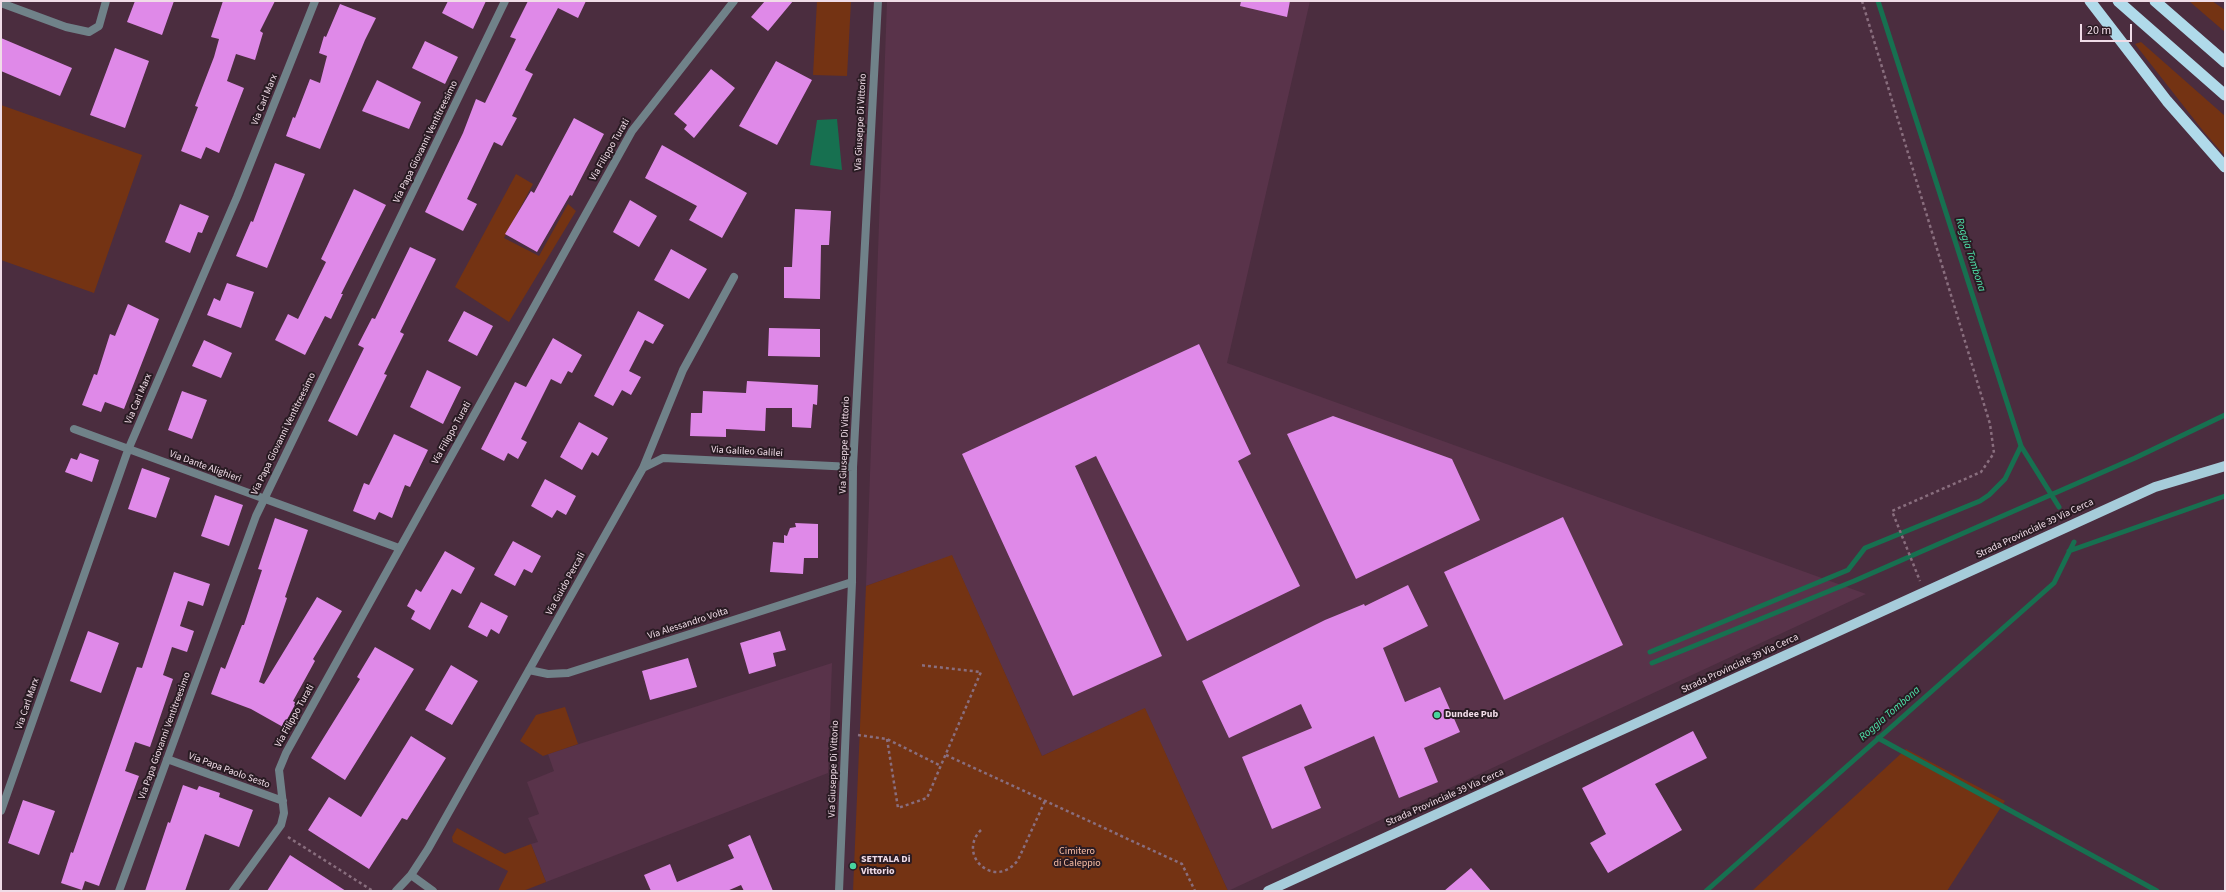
<!DOCTYPE html>
<html>
<head>
<meta charset="utf-8">
<style>
  body { margin:0 }
  #map { position:relative; width:2226px; height:892px; overflow:hidden; background:#4b2d3f; font-family:"Source Sans 3",sans-serif }
  canvas { display:block }
  .frame { position:absolute; inset:0; border:2px solid #f0dce7; pointer-events:none }
  .scale { position:absolute; left:2080px; top:24px; width:52px; height:18px; box-sizing:border-box; border:2px solid #f0dce7; border-top:0; padding-left:5px; font-size:12px; line-height:14px; white-space:nowrap; color:#f0dce7; -webkit-text-stroke:3px #291b23; paint-order:stroke }
</style>
</head>
<body>
<div id="map">
<canvas width="2226" height="892"></canvas>
<div class="frame"></div>
<div class="scale">20 m</div>
</div>
<script>
const c = document.querySelector('canvas').getContext('2d');
c.lineJoin = 'round';
function paint(path, color) {
  c.fillStyle = color;
  c.fill(path, 'evenodd');
}
function strokePath(path, color, width, dash) {
  c.strokeStyle = color;
  c.lineWidth = width;
  c.lineCap = dash ? 'butt' : 'round';
  c.setLineDash(dash || []);
  c.stroke(path);
}
function drawText(font, color, halo, rows, align = 'center') {
  c.font = font + ' "Source Sans 3",sans-serif';
  c.lineWidth = 4;
  c.setLineDash([]);
  c.textBaseline = 'middle';
  c.strokeStyle = halo;
  c.fillStyle = color;
  for (const [text, x, y, turn = 0] of rows) {
    c.save();
    c.translate(x, y);
    c.rotate((+turn || 0) * Math.PI / 180);
    c.textAlign = isNaN(turn) ? turn : align;
    if (halo) c.strokeText(text, 0, 0);
    c.fillText(text, 0, 0);
    c.restore();
  }
}
const built = new Path2D(`
  M887 1H1310L1227 363 1866 594 1228 891 1145 709 1042 756 952 556 866 586Z
  M832 663 828 773 546 882 531 844 538 842 528 818 539 814 527 782 554 771 548 754Z`);
const green = new Path2D(`
  M817 1H851L847 76 813 75Z
  M2189 1H2212L2225 10V32Z
  M2141 42 2225 116V156L2204 132 2135 44Z
  M1 105 142 155 94 293 1 260Z
  M516 174 533 184 504 238 539 256 568 204 576 211 509 322 455 287Z
  M952 555 1042 756 1145 708 1228 891H853L866 586Z
  M565 707 578 744 543 756 520 741 536 715Z
  M1906 749 2005 801 1947 891H1752Z
  M457 828 505 854 531 844 546 882 523 891H498L508 871 453 842 452 837Z`);
const water = new Path2D(`
  M837 119 842 170 810 165 817 120Z`);
const stream = new Path2D(`
  M1878 1 2021 446 2059 507
  M2069 551 2225 496
  M1650 652 1848 570 1865 548 1980 501 1989 495 2005 479 2021 446
  M1652 663 1854 581 2135 458 2225 415
  M1878 738 2157 891
  M1706 891 2054 583 2074 542`);
const building = new Path2D(`
  M135 1H174L162 35 127 22Z
  M223 1H275L260 31 263 33 255 60 236 54 227 81 244 88 219 153 206 147 201 159 181 151 198 107 195 106 214 57 219 39 211 37Z
  M448 1H486L473 29 442 13Z
  M528 1H586L578 18 558 8 525 70 533 74 512 116 517 118 502 146 494 142 467 199 477 204 463 231 425 212 463 133 476 99 485 103 516 39 510 37Z
  M765 1H793L768 31 751 17Z
  M1241 1H1290L1287 17 1240 6Z
  M340 4 376 18 365 40 320 149 286 136 293 117 295 118 310 79 320 83 327 56 319 53 324 36 326 37Z
  M1 38 72 68 60 96 1 71Z
  M425 41 458 57 445 84 412 68Z
  M115 48 149 61 125 128 90 115Z
  M776 61 812 80 777 145 739 126Z
  M711 69 735 88 694 138 684 129 687 125 674 114Z
  M377 80 421 102 409 129 362 111Z
  M574 118 604 134 572 196 570 195 537 252 505 234 531 191 534 193Z
  M662 145 747 193 722 238 689 220 697 206 645 178Z
  M275 163 305 174 267 268 236 256 251 221 253 222Z
  M354 189 386 205 341 294H343L331 319 325 316 305 355 275 340 288 314 298 319 326 262 321 259Z
  M630 200 657 216 639 247 613 232Z
  M180 204 209 216 202 233 198 232 190 253 165 242Z
  M795 209 831 211 829 245H821L820 299 784 298V267H792Z
  M410 247 436 259 400 332 404 334 384 374 387 375 357 436 328 421 364 348 358 345 372 318 375 319Z
  M671 249 707 269 689 299 654 280Z
  M227 283 254 292 241 328 207 315 214 298 220 301Z
  M128 304 159 319 124 409 105 402 101 412 82 405 94 374 97 375 110 334 115 336Z
  M464 311 493 326 477 356 448 341Z
  M638 311 664 325 653 344 645 340 629 371 641 377 631 395 622 390 613 406 594 396Z
  M769 328 820 329V357L768 356Z
  M553 338 582 355 572 373 568 371 561 384 551 379 521 439 527 442 518 459 508 453 504 461 481 449 515 382 526 387Z
  M204 340 232 353 221 378 192 366Z
  M1199 344 1251 454 1238 461 1300 586 1187 641 1096 456 1075 466 1162 656 1073 696 962 454Z
  M427 370 461 387 443 424 410 407Z
  M747 381 818 385 817 405 813 404 811 428 792 427V408H766L765 431 726 429V437L690 436 691 413H702L703 391 746 393Z
  M182 391 207 400 192 439 168 430Z
  M1333 416 1452 459 1480 520 1356 579 1287 434Z
  M579 422 608 438 598 456 592 452 582 470 560 457Z
  M394 434 428 450 410 487 405 485 392 518 379 512 375 520 353 511 364 483 369 485Z
  M80 453 99 460 92 482 65 472 71 458 77 460Z
  M142 468 170 478 156 518 128 509Z
  M545 479 576 496 566 515 557 510 552 518 531 506Z
  M215 495 243 505 229 546 201 536Z
  M1563 517 1623 645 1504 700 1444 572Z
  M275 518 308 530 285 597 287 598 259 682 264 684 317 597 342 611 313 659 315 661 293 701 296 703 283 727 251 709 211 694 221 667 225 669 242 625H244L262 570 258 569Z
  M795 523 818 524V558H804L803 574 770 572 773 542 784 543V535L787 536 790 528 796 527Z
  M513 541 541 556 532 573 524 569 515 586 494 575Z
  M445 551 475 568 461 594 452 589 430 630 411 619 415 611 407 606 416 589 421 592Z
  M174 572 210 584 203 606 188 601 180 626 194 631 187 652 172 647 163 675 173 679 150 747 135 742 125 771 139 776 99 886 85 881 82 890 61 883 71 852 73 853 137 667 142 668Z
  M1408 585 1428 626 1383 648 1405 702 1440 687 1460 732 1424 748 1438 782 1399 798 1374 736 1304 767 1321 808 1272 829 1242 757 1312 728 1301 704 1229 738 1202 681 1325 620 1364 604 1365 606Z
  M481 602 508 616 499 634 491 629 487 637 468 627Z
  M88 631 119 643 101 693 70 681Z
  M780 631 786 650 773 653 776 666 749 674 740 643Z
  M375 647 414 669 345 780 311 758 360 679 357 677Z
  M688 658 697 687 650 700 642 671Z
  M451 665 478 681 452 725 425 710Z
  M1693 731 1707 758 1655 784 1682 830 1608 873 1590 843 1606 834 1582 788Z
  M411 736 446 758 407 820 402 818 369 869 308 830 329 797 361 817Z
  M183 785 197 790 199 786 220 793 219 797 253 810 239 847 205 834 185 891H145L168 822 170 823Z
  M23 800 55 811 39 855 8 843Z
  M750 835 773 891H744L741 885 727 891H651L644 875 670 864 677 882 734 858 728 845Z
  M290 855 346 891H267Z
  M1471 868 1491 891H1444Z`);
const path = new Path2D(`
  M1862 1 1990 424 1994 453 1981 472 1892 511 1920 581
  M858 735 887 739 941 766
  M887 739 898 808 927 798 981 672 919 665
  M946 755 1182 864 1195 891
  M981 830C956 855 995 891 1018 860L1045 801
  M288 837 373 891`);
const minor = new Path2D(`
  M1 3 66 27 89 32 99 26 106 1
  M74 429 399 548
  M643 468 663 458 853 467
  M529 670 548 674 568 673 852 582
  M167 759 283 801
  M1 811 128 450 237 197 315 1
  M411 875 433 891
  M119 891 256 516 505 1
  M233 891 281 825 284 813 279 770 286 753 632 131 734 1
  M396 891 411 875 428 849 643 468 683 370 734 277
  M839 891 852 582 853 467 878 1`);
const primary = new Path2D(`
  M1268 891 2155 487 2225 466`);
const trunk = new Path2D(`
  M2090 1 2167 101 2225 167
  M2118 1 2225 95
  M2155 1 2225 62`);
const markers = [
  [1437,715,4,"#47d49e"],
  [853,866,4,"#47d49e"]
];
const streetNames = [
  ["Via Carl Marx",265,100,-68],
  ["Via Giuseppe Di Vittorio",861,122,-87],
  ["Via Papa Giovanni Ventitreesimo",426,142,-64],
  ["Via Filippo Turati",610,150,-60],
  ["Via Carl Marx",139,399,-67],
  ["Via Filippo Turati",452,433,-61],
  ["Via Papa Giovanni Ventitreesimo",284,434,-64],
  ["Via Giuseppe Di Vittorio",845,445,-88],
  ["Via Galileo Galilei",747,452,3],
  ["Via Dante Alighieri",205,467,20],
  ["Strada Provinciale 39 Via Cerca",2035,529,-25],
  ["Via Guido Percali",566,584,-61],
  ["Via Alessandro Volta",688,624,-18],
  ["Strada Provinciale 39 Via Cerca",1740,664,-25],
  ["Via Carl Marx",28,704,-71],
  ["Via Filippo Turati",295,716,-61],
  ["Via Papa Giovanni Ventitreesimo",165,736,-70],
  ["Via Giuseppe Di Vittorio",834,769,-88],
  ["Via Papa Paolo Sesto",229,771,20],
  ["Strada Provinciale 39 Via Cerca",1445,798,-24]
];
const poiNames = [
  ["Dundee Pub",1445,715],
  ["SETTALA Di",861,860],
  ["Vittorio",861,872]
];
const parkNames = [
  ["Cimitero",1077,852],
  ["di Caleppio",1077,864]
];
const waterNames = [
  ["Roggia Tombona",1970,255,72],
  ["Roggia Tombona",1890,714,-41]
];
paint(built, '#59334a');
paint(green, '#743313');
paint(water, '#177050');
strokePath(stream, '#177050', 5);
paint(building, '#df89e8');
strokePath(path, '#896e7e', 2.5, [3, 3]);
strokePath(minor, '#708289', 8);
strokePath(primary, '#a6ccda', 10);
strokePath(trunk, '#b0daea', 11);
for (const [x, y, r, color] of markers) {
  const dot = new Path2D();
  dot.arc(x, y, r, 0, 2 * Math.PI);
  c.fillStyle = color;
  c.fill(dot);
  strokePath(dot, '#291b23', 1.5);
}
drawText('10px', '#f0dce7', '#291b23', streetNames);
drawText('bold 10px', '#f0dce7', '#291b23', poiNames, 'left');
drawText('10px', '#f9bea5', '#291b23', parkNames);
drawText('italic 11px', '#4fe6ac', '#291b23', waterNames);
</script>
</body>
</html>
